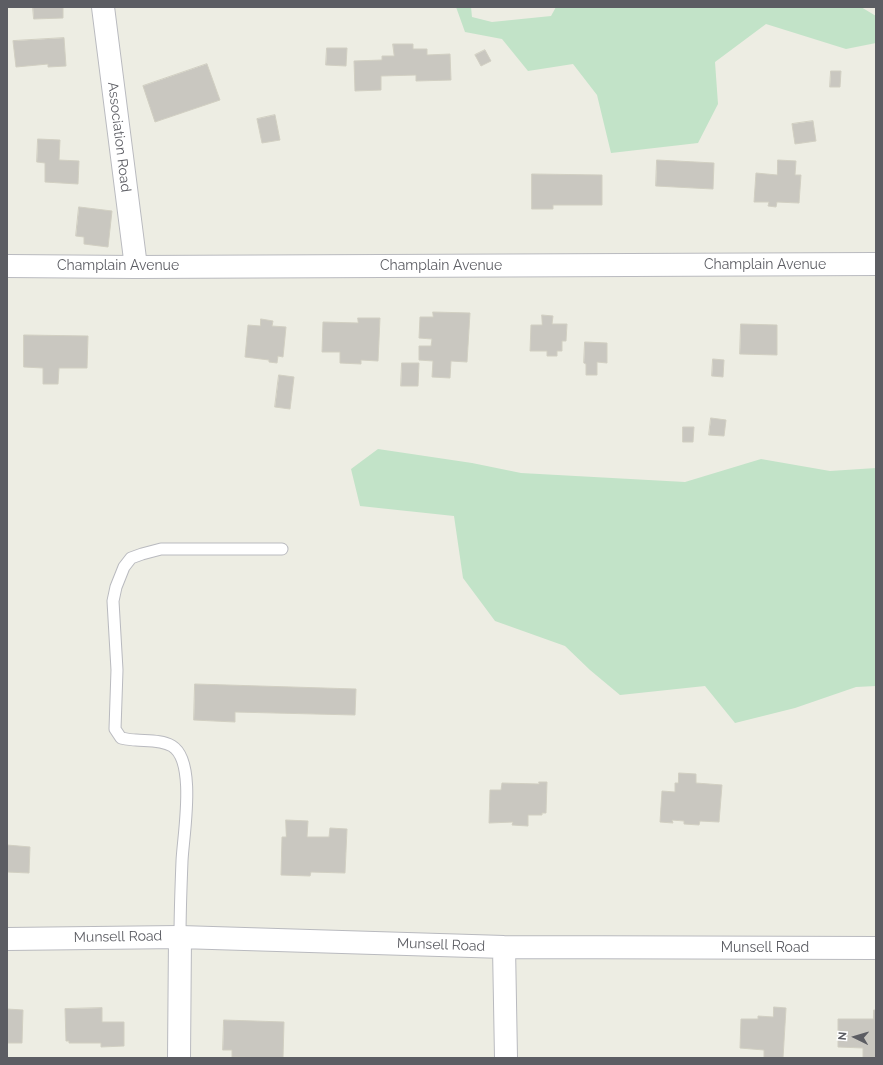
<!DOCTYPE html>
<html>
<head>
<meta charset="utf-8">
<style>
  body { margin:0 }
  #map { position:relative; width:883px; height:1065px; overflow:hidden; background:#edede3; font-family:Raleway,sans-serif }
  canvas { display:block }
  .frame { position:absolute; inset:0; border:8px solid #5c5d63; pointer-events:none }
  .north { position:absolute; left:835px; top:1017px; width:40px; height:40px; -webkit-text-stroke:3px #fff; paint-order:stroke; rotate:275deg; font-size:11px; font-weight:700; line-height:16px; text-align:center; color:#5c5d63 }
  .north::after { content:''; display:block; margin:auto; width:14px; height:18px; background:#5c5d63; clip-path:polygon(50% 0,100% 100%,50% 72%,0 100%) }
</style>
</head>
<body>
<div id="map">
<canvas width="883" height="1065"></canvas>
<div class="frame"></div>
<div class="north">N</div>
</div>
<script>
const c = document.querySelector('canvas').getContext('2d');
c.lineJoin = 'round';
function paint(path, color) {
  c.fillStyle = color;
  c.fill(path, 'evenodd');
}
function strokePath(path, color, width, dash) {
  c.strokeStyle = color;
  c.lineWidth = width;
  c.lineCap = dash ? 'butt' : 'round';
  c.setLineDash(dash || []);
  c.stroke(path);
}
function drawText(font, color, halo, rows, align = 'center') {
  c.font = font + ' Raleway,sans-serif';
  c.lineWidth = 3;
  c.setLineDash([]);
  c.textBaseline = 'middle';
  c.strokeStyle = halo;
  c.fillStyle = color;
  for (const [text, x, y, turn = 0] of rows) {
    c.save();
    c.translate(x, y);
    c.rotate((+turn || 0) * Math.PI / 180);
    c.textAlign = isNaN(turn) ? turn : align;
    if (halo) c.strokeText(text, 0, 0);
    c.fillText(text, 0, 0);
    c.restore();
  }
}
const green = new Path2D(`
  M456 7H471L472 17 492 22 551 16 556 7H861L876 16V43L846 49 766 24 715 62 718 104 698 143 611 153 597 95 573 64 528 71 502 39 465 32Z
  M378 449 472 463 521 473 685 482 761 459 830 471 876 468V686L856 687 795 708 735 723 705 686 620 695 590 670 565 646 495 621 463 578 454 516 360 506 351 469Z`);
const building = new Path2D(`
  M33 7H63V18L34 19Z
  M64 38 66 66 48 67V64L16 67 13 41Z
  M393 44H413V49H427V55L450 54 451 80 416 81V75L381 76V90L355 91 354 61 382 60V56H394Z
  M327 48H347L346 66 326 65Z
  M485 50 491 61 481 66 475 55Z
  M207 64 220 100 155 122 143 86Z
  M831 71H841L840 87H830Z
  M275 115 280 140 262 143 257 119Z
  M813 121 816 141 795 144 792 124Z
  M38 139 60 140 59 160 79 161 78 184 45 182V163L37 162Z
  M657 160 714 163 713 189 656 186Z
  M778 160 796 161 795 175H801L799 203 777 202 776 207 768 206 769 202H754L756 173 777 175Z
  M532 174 602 175V205H553V209H532Z
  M79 207 112 211 108 247 84 244V237L76 236Z
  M433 312 470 313 467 362 451 361 450 378 432 377 433 361 419 360V346H431L432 339 419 338 420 317H433Z
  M542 315 553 316 552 324H567L566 341H562V351H557V356H547V351H530L531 325H542Z
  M358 318H380L378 361 361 360V364L340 363V352H322L323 322 358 323Z
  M261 319 273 321 272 326 286 327 283 357 278 356 277 363 269 362V360L245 357 248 325 260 326Z
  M741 324 777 325V355L740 354Z
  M24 335 88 336 87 368H59L58 384H43V368L24 367Z
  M585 342 607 343V363L597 362V375H586V364L584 363Z
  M713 359 724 360 723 377 712 376Z
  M402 363H419L418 386H401Z
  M279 375 294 377 290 409 275 407Z
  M711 418 726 420 724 436 709 435Z
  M683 427H694L693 442H683Z
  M195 684 356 689 355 715 235 712V722L194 720Z
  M679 773 696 774V783L722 785 719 822 700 821 699 825 684 824V821L672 820 673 823 660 822 662 791 675 792V783H678Z
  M539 782H547L546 813H542V815H528V826L512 825 513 822 489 823 490 790H501L502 783 539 784Z
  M286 820 308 821 307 837H329L330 828 347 829 345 873 311 872 310 876 281 875 282 837H286Z
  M7 845 30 847 29 873 7 872Z
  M774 1007 786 1008 783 1058H764V1050L740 1048 741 1019H758V1016L773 1017Z
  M102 1008V1022H124V1046L101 1047V1043H69V1041H66L65 1009Z
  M7 1009 23 1010 22 1043H7Z
  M874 1010H876V1058H863V1048L838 1047V1019H873Z
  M224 1020 284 1022 283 1058 232 1057V1050H223Z`);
const lane = new Path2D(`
  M180 937C180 911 181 886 182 861 183 836 197 761 172 746 162 740 147 741 136 740 131 740 126 739 121 738L115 729 117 670 113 601 116 587 124 567 131 558 142 554 161 549H282`);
const street = new Path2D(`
  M103 7 136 267
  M7 266 136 267 876 264
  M7 939 180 937 504 947 876 948
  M504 947 506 1058
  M179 1058 180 937`);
const streetNames = [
  ["Association Road",119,137,83],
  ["Champlain Avenue",765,265],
  ["Champlain Avenue",118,266],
  ["Champlain Avenue",441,266],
  ["Munsell Road",118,937,-1],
  ["Munsell Road",441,945,2],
  ["Munsell Road",765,948]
];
paint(green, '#c2e3c8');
paint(building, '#c9c7c0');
strokePath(building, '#d1cfc2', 1);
strokePath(lane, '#b9babf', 13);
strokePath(street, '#b9babf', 24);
strokePath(lane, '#fff', 11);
strokePath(street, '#fff', 22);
drawText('14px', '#5c5d63', '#fff', streetNames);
</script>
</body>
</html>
